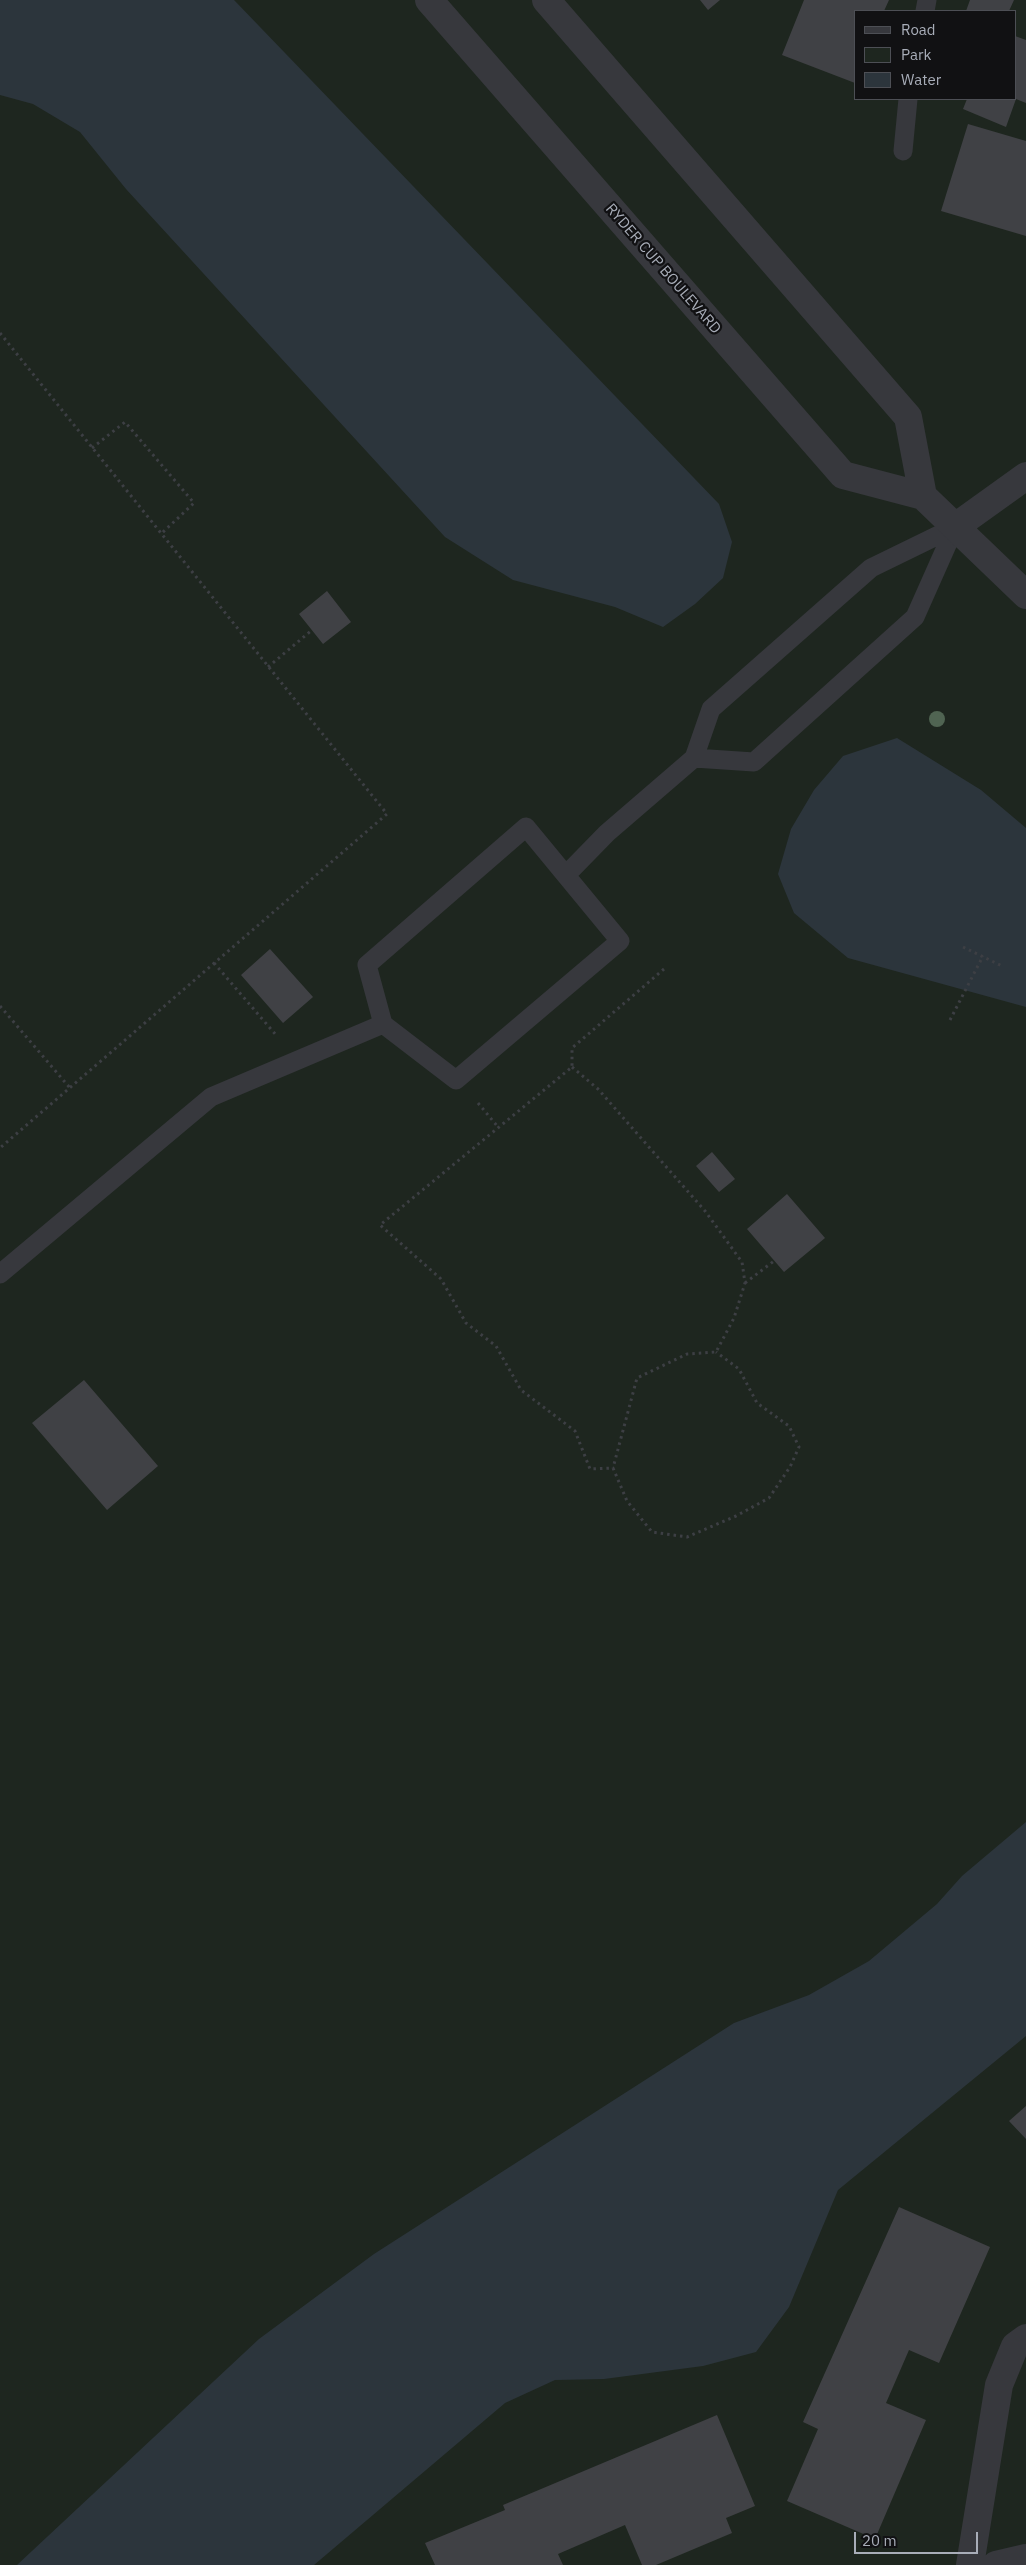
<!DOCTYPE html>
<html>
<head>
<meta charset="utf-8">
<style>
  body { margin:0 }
  #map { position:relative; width:1026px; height:2565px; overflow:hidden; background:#161618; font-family:"IBM Plex Sans",sans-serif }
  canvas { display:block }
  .legend { position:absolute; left:854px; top:10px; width:162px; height:90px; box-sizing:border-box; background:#111113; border:1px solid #4d4f55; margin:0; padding:6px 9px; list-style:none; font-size:15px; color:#a8adb8 }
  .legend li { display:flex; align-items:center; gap:10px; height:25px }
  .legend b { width:25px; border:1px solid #4d4f55 }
  .scale { position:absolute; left:854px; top:2532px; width:124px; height:22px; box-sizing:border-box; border:2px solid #a8adb8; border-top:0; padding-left:6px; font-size:15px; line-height:18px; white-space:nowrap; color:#a8adb8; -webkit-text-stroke:4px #111113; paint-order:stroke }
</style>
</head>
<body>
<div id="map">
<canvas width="1026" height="2565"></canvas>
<ul class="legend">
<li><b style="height:6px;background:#37383d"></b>Road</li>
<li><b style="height:14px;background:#1e261f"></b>Park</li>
<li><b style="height:14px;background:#2c353c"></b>Water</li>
</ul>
<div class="scale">20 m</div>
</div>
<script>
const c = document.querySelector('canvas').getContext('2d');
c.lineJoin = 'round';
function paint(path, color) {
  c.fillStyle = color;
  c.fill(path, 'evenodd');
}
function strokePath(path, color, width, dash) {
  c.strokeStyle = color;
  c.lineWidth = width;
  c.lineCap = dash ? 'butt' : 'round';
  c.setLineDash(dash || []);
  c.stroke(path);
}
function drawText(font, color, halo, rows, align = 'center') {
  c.font = font + ' "IBM Plex Sans",sans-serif';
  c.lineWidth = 4.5;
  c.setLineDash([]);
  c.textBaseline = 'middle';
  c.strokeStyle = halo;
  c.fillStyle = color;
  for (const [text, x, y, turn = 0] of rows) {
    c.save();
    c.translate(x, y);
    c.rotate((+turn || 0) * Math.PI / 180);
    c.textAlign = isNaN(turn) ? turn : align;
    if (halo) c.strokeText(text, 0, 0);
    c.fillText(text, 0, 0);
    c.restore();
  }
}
const green = new Path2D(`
  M0 0H1026V2565H0ZM855 11H1015V99H855Z`);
const water = new Path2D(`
  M0 0H234L719 504 732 542 723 578 695 604 663 627 615 607 513 580 445 537 126 189 80 132 33 104 0 95Z
  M897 738 981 790 1026 828V1007L848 958 794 913 778 874 791 829 814 790 843 756Z
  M1026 1822V2036L838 2190 789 2307 756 2352 703 2366 604 2379 555 2380 505 2403 314 2565H17L259 2339 374 2254 734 2023 809 1995 869 1961 937 1904 962 1876Z`);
const building = new Path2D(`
  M700 0H720L708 10Z
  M804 0H889L884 11H855V83L782 55Z
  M970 0H1014L1009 11H966Z
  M1015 36 1026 40V103L1016 99 1006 127 963 109 967 99H1015Z
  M968 124 1026 141V236L941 211Z
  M327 591 351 622 323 644 299 614Z
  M270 949 313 997 283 1023 241 975Z
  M712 1152 735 1179 719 1192 696 1166Z
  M787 1194 825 1238 784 1272 747 1229Z
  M84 1380 158 1466 107 1510 32 1423Z
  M1026 2106V2139L1009 2121Z
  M899 2207 990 2247 939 2363 909 2350 886 2403 926 2420 875 2539 787 2501 818 2429 803 2422Z
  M717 2415 755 2506 726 2518 732 2533 656 2565H642L625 2525 558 2554 563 2565H435L425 2543 505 2510 503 2505Z`);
const path = new Path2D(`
  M0 333 387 814 0 1148
  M92 448 125 422 194 503 162 533
  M268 667 312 630
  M963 947 1002 966
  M214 963 276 1035
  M664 969 572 1048V1067L380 1225 441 1279 466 1323 496 1346 521 1390 575 1431 590 1469 613 1468 627 1501 652 1532 687 1537 736 1516 769 1498 790 1467 799 1447 789 1426 757 1403 739 1369 716 1352
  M0 1006 70 1088
  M950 1020 983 956
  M572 1067 598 1089 705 1211 742 1262 745 1283 734 1318 716 1352 687 1354 637 1378 613 1468
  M478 1103 498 1127
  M745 1283 774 1261`);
const lane = new Path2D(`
  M925 11 927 0
  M903 151 908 99
  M694 758 754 762 915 617 955 527
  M526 827 620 941 456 1080 383 1024 367 965Z
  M566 875 607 833 694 758 711 709 871 568 955 527
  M0 1274 211 1097 383 1024`);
const street = new Path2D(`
  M429 0 843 475 923 496 1026 595
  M546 0 908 417 923 496
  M955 527 1026 476
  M970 2565 999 2385 1015 2346 1026 2338
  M996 2565 1026 2558`);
const trees = [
  [937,719]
];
const streetNames = [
  ["RYDER CUP BOULEVARD",663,269,49]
];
paint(green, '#1e261f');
paint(water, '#2c353c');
paint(building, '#404145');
strokePath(path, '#3d3f44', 3, [2.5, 4]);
strokePath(lane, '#37383d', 19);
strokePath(street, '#37383d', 28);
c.fillStyle = '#506452';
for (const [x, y] of trees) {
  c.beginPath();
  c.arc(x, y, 8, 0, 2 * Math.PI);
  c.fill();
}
drawText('15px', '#a8adb8', '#111113', streetNames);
</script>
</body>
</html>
